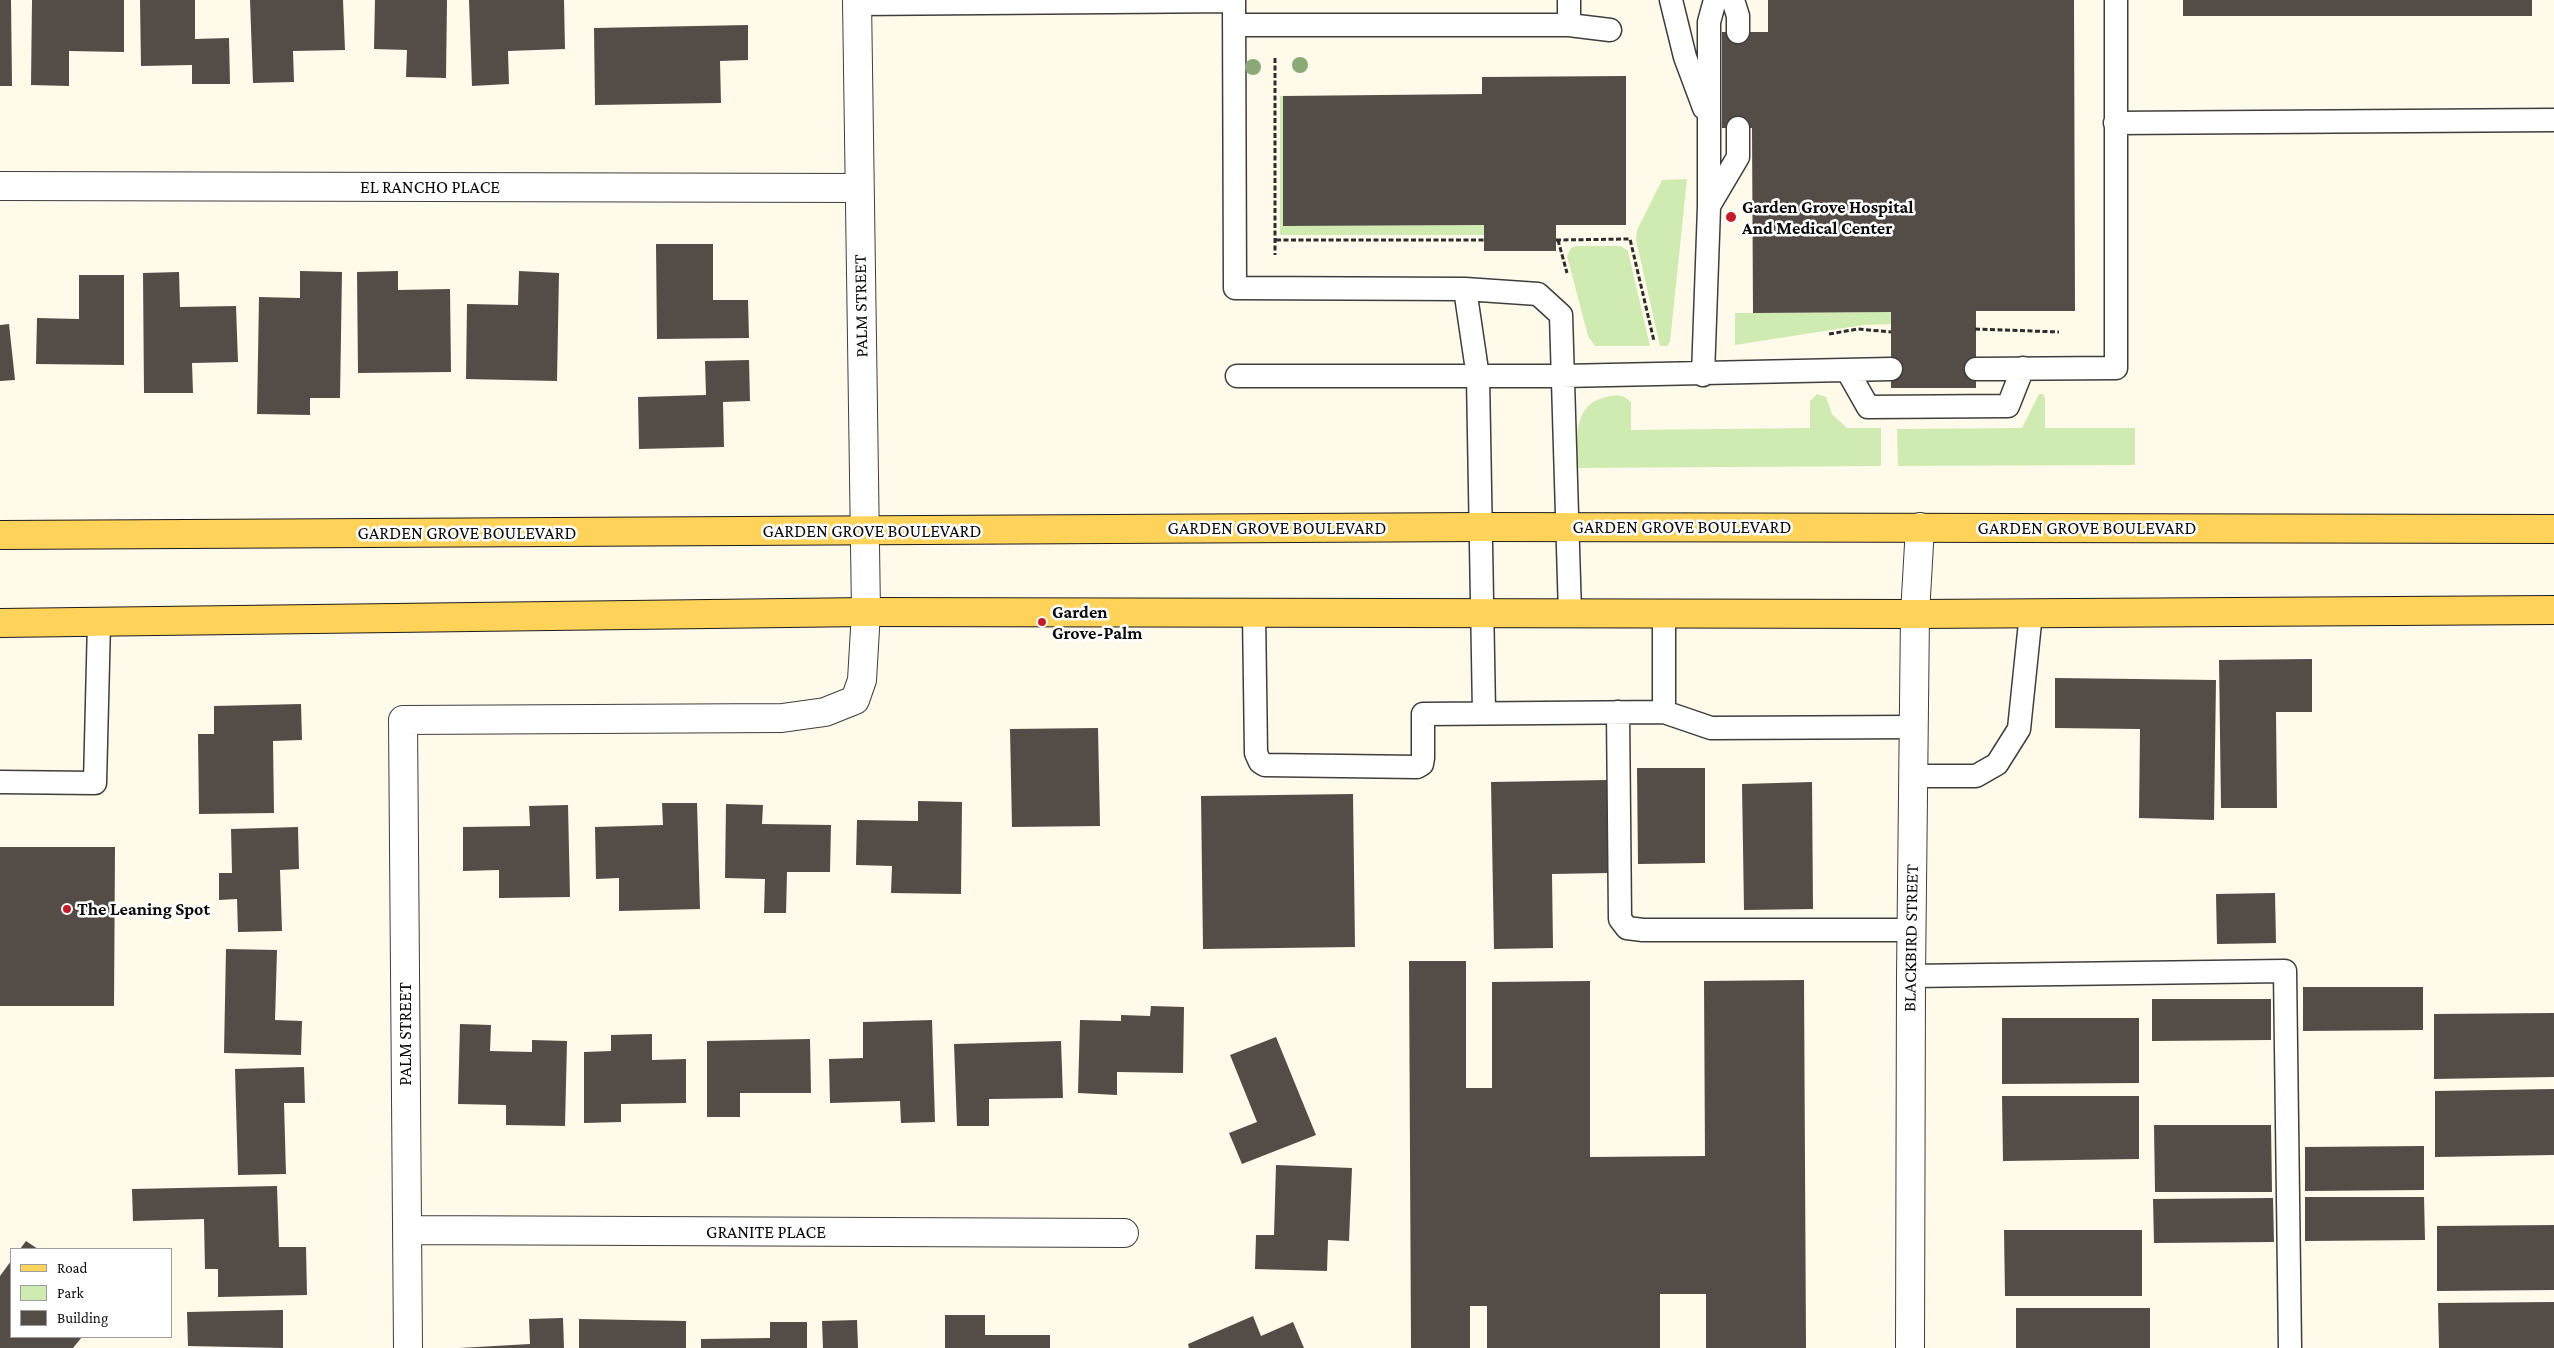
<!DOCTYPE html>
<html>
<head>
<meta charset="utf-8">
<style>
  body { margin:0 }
  #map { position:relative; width:2554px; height:1348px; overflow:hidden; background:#fffae9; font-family:"Crimson Pro",serif }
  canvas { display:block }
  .legend { position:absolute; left:10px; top:1248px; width:162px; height:90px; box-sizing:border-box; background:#fff; border:1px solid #9d9d9d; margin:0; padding:6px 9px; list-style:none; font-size:15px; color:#0b0b0b }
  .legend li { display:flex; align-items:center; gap:10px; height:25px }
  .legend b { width:25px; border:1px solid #9d9d9d }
</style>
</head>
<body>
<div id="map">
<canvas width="2554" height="1348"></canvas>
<ul class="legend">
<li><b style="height:6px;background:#ffd359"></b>Road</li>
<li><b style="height:14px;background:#d0ebb1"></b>Park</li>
<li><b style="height:14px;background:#544c47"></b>Building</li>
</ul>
</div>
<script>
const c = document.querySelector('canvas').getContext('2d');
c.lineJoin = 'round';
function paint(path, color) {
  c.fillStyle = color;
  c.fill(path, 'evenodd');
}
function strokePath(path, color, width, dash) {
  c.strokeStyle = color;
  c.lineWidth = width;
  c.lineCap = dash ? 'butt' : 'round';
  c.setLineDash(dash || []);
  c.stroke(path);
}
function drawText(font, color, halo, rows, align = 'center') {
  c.font = font + ' "Crimson Pro",serif';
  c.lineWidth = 5;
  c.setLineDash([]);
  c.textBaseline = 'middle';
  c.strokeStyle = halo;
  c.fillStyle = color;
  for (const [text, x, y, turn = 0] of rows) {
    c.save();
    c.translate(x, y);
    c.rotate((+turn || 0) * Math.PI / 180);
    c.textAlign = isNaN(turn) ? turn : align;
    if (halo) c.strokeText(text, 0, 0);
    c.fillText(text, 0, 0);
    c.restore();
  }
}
const green = new Path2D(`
  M1280 96H1283V226L1484 225V235H1280Z
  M1687 179 1670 342 1667 346H1660L1636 240 1637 230 1662 180Z
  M1576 246H1621L1628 251 1650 346H1595L1588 336 1567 256 1571 248Z
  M1891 312V324L1863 325 1735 345V313Z
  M1817 394 1826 397 1832 414 1847 428H1881V466L1577 468C1577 440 1572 404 1606 397 1617 394 1623 394 1631 402V430L1810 428V401Z
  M2039 394H2043L2045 398V428H2135V465L1898 466 1897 429 2022 428Z`);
const building = new Path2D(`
  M0 0H11L12 86H0Z
  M32 0H124V52L69 51V86L31 85Z
  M140 0H195V39L229 38 230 84H192V65L141 66Z
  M250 0H343L345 50 293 51 294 82 253 83Z
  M375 0H447L446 78 406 77 407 50 374 49Z
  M469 0H564L565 49 508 51 509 84 472 86Z
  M1768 0H2074L2075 311H1976V388H1891V312L1753 313 1752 128H1722V32H1768Z
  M2183 0H2532V16H2183Z
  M748 25V60L720 61 721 103 595 105 594 28Z
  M1626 76V225H1556V251H1484V225L1283 226V96L1482 94V77Z
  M656 244H713V300H748L749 338 657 339Z
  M300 271 342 272 340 398H310V415L257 414 259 297 300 298Z
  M398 271V290L450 289 451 372 358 373 357 272Z
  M519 271 559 273 557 381 466 379 467 304 518 305Z
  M179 272 180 307 236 306 238 362 192 363 193 393H144L143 273Z
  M79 275H124V365L36 364 37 318 79 319Z
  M9 324 15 380 0 381V325Z
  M749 360 750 401 723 402 724 447 639 449 638 397 706 395 705 361Z
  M2312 659V712H2276L2277 808H2221L2219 660Z
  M2055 678 2216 680 2214 820 2139 818 2140 729 2055 728Z
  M301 704 302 740 273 741 274 813 199 814 198 734H214V706Z
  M1098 728 1100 826 1012 827 1010 729Z
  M1637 768H1705V863L1638 864Z
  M1607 780 1609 873 1552 874 1553 948 1494 949 1491 782Z
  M1812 782 1813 909 1744 910 1742 784Z
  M1353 794 1355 947 1203 949 1201 796Z
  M918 801 962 802 961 894 891 893 892 866 856 865 857 820 918 821Z
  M662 803H697L700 909 619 911V878L596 879 595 827 663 825Z
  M726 804 763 805 762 824 831 825 830 872H787L786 913H764L765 879 725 878Z
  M568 805 570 897 499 898V870L463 871V827L530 826 529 806Z
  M298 827 299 869 280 870 282 931 238 932 237 899 219 900V873H232L231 829Z
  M0 847H115L114 1006H0Z
  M2275 893 2276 943 2217 944 2216 894Z
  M226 949 277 950 275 1020 302 1021 301 1055 224 1053Z
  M1409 961H1466V1088H1492V982L1590 981V1157L1705 1156 1704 981 1804 980 1806 1348H1706V1294H1660V1348H1487V1306H1470V1348H1411Z
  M2303 987H2423V1030L2303 1031Z
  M2152 999H2271V1040L2152 1041Z
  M1151 1006 1184 1007 1183 1073 1117 1072V1095L1078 1093 1080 1020 1121 1021V1015L1150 1016Z
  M2554 1013V1077L2434 1079V1014Z
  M2002 1018H2139V1083L2002 1084Z
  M932 1020 935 1122 901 1123 900 1101 830 1103 829 1059 863 1058V1022Z
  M460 1024 491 1025 490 1051 532 1052V1040L567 1041 565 1126 506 1125V1105L458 1104Z
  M652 1034V1060L686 1059V1103L621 1104V1122L584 1123V1052L611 1051V1035Z
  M1276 1037 1316 1135 1242 1164 1229 1133 1257 1122 1230 1055Z
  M810 1039 811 1093H740V1117H707V1041Z
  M1061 1041 1063 1098 989 1099V1126H957L954 1044Z
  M304 1067 305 1103H284L286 1174 238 1175 235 1069Z
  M2554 1089V1155L2435 1157V1091Z
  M2002 1096H2139V1159L2003 1161Z
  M2154 1125H2271L2272 1192H2155Z
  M2424 1146V1190L2305 1191V1147Z
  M1276 1165 1352 1168 1349 1241 1328 1240 1327 1271 1255 1269 1256 1235H1274Z
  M277 1186 279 1247H306L307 1295 218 1297V1269H205L204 1219 133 1221 132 1189Z
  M2305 1197H2424L2425 1240 2305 1241Z
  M2273 1198 2274 1242 2154 1243 2153 1199Z
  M2554 1225V1290L2437 1291V1226Z
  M2004 1230H2142V1296H2005Z
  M26 1241 38 1249H20Z
  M11 1261V1337H82L73 1348H0V1276Z
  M2554 1302V1348H2439L2438 1303Z
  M2016 1308H2150V1348H2016Z
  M283 1310V1348L188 1346 187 1312Z
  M945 1315H985V1335H1050V1348H945Z
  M1253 1316 1261 1336 1293 1322 1304 1348H1189L1188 1344Z
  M563 1318 564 1348H459L530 1344 529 1319Z
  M579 1319 686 1321V1348H579Z
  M857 1320 858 1348H823L822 1321Z
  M770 1322H807V1348H701V1339L770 1338Z`);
const path = new Path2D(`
  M1275 58V255
  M1276 240H1484
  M1556 240 1630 239 1654 341
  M1558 240 1567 273
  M1975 329 2059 332
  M1829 334 1858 329 1891 332`);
const service = new Path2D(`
  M1234 0 1235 288 1465 289 1538 294 1561 315 1570 614
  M1671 0 1685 57 1704 108
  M1733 0 1738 16V32
  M857 4 1234 1
  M1234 25H1569V0
  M1569 25 1610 30
  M2115 123 2554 120
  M1709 206 1738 157V128
  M1465 289 1478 377 1484 712
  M1976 369 2116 368V0
  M1847 370 1868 407 2008 406 2023 368
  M1703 375 1709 207V22L1715 0
  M1237 376H1563L1891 369
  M1254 613 1256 753 1260 762 1265 765 1417 767 1422 764 1423 758V714L1664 712
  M1664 614V712L1711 728 1914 727
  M1618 712 1620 919 1627 928 1643 930H1911
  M1913 776H1976L1997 764 2019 729 2031 613
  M0 782 95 783 99 622
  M1911 976 2285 971 2290 1348`);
const minor = new Path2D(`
  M0 186 859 188
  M407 1230 1124 1233
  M408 1348 403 720 782 718 825 712 855 700 862 680 866 612 857 0
  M1910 1348 1911 976 1915 614 1920 527`);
const primary = new Path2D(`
  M0 535 1481 527 2554 529
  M0 623 866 612 1915 614 2554 610`);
const trees = [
  [1300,65],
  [1253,67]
];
const markers = [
  [1731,217,6,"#c31b27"],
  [1042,622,5,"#c31b27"],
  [67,909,5,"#c31b27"]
];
const streetNames = [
  ["EL RANCHO PLACE",430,187],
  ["PALM STREET",861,306,-91],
  ["GARDEN GROVE BOULEVARD",1682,527],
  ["GARDEN GROVE BOULEVARD",1277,528],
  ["GARDEN GROVE BOULEVARD",2087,528],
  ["GARDEN GROVE BOULEVARD",872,531],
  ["GARDEN GROVE BOULEVARD",467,533],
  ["BLACKBIRD STREET",1911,938,-89],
  ["PALM STREET",405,1034,-90],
  ["GRANITE PLACE",766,1232]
];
const poiNames = [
  ["Garden Grove Hospital",1742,207],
  ["And Medical Center",1742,228],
  ["Garden",1052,612],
  ["Grove-Palm",1052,633],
  ["The Leaning Spot",77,909]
];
paint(green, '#d0ebb1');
paint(building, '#544c47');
strokePath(service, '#3e3e3e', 25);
strokePath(minor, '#3e3e3e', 30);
strokePath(primary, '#1c1c1c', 30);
strokePath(path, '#2d2d2d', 3, [5, 2.5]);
strokePath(service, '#fff', 22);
strokePath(minor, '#fff', 28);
strokePath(primary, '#ffd359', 28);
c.fillStyle = '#8aa976';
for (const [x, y] of trees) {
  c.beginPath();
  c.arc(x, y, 8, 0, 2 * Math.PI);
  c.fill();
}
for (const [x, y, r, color] of markers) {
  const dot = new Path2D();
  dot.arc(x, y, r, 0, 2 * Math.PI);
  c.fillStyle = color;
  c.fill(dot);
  strokePath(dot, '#fff', 2);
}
drawText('18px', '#0b0b0b', '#fff', streetNames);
drawText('bold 18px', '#0b0b0b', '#fff', poiNames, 'left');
</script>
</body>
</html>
